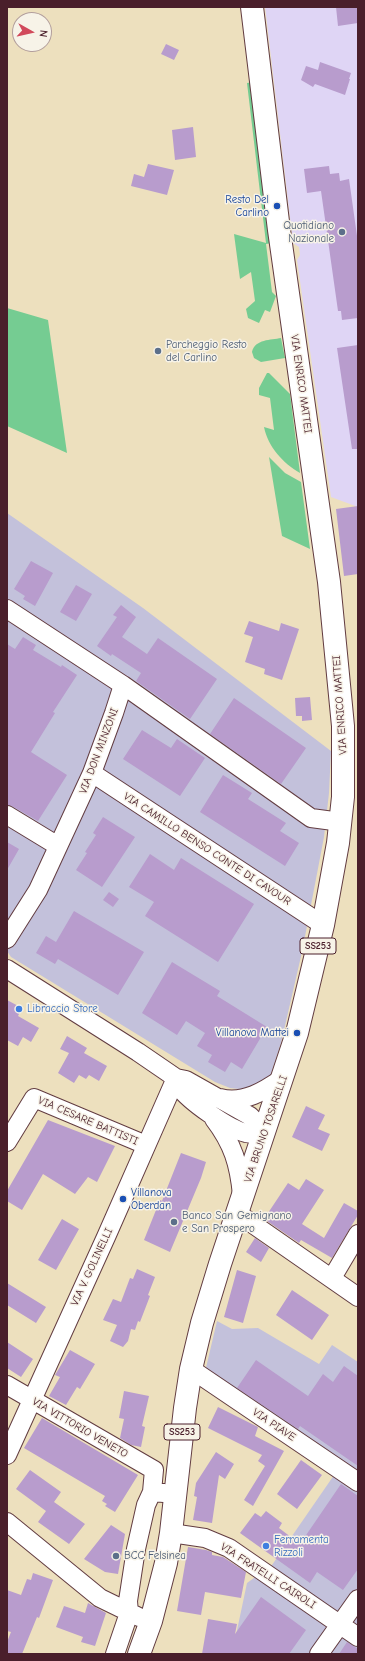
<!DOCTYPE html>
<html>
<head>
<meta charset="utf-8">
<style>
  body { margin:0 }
  #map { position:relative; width:365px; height:1661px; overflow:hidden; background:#ede0be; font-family:"Comic Neue",sans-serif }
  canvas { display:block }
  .frame { position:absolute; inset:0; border:8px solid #4a1f2b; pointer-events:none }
  .north { position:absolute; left:12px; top:12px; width:40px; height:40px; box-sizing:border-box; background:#f7f3e8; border:1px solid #b29e9c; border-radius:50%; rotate:98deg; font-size:11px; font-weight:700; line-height:16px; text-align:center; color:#4a1f2b }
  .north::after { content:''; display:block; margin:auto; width:14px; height:18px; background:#d1495b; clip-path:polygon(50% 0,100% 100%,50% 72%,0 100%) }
</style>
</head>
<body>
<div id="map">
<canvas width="365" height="1661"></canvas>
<div class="frame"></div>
<div class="north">N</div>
</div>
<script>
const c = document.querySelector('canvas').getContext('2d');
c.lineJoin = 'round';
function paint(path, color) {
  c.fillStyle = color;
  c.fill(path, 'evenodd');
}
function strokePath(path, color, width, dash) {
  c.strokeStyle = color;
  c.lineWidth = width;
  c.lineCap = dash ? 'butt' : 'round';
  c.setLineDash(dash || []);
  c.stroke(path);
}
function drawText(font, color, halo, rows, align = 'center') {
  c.font = font + ' "Comic Neue",sans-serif';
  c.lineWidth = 3;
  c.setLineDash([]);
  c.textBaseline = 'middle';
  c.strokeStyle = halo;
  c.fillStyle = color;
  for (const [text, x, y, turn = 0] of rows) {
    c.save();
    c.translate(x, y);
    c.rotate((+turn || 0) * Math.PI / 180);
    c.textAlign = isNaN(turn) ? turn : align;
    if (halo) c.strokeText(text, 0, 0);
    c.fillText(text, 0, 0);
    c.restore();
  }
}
const built = new Path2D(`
  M265 7H358V507L331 497 297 260 300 255 299 247 293 243Z`);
const industrial = new Path2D(`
  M7 513 143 608 331 751 329 793 324 837 302 952 281 1043 270 1077 247 1090 230 1088 215 1082 11 957 7 951Z
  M217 1321 232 1329 258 1328 319 1364 332 1345 358 1362V1654H232L247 1583 272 1565 341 1465 205 1372Z`);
const green = new Path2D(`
  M253 82 272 243 266 244 272 292 276 296 270 312 265 310 259 323 248 318 246 309 255 301 251 272 240 279 234 234 266 243 247 83Z
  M7 308 48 320 67 453 7 426Z
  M281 338 285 358 261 362 254 358 252 352C255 339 271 340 281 338Z
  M267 373H269L290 394 300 473C283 463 268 447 264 427L274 430 270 398 259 395V388Z
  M269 457 285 473 301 482 310 549 282 536Z`);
const building = new Path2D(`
  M336 7H358V23L338 26Z
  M166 44 179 50 174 60 161 54Z
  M320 62 351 73 349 79H350L345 95 315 84 313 87 301 80 306 66 318 70Z
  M193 127 196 157 175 160 172 130Z
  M148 164 174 170 167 195 131 186 134 174 144 177Z
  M329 166 330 174 339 173 340 181 349 179 358 243V318L342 320 341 311H338L321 191 307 193 304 169Z
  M358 345V449H352L337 348Z
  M358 506V574L344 576 336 509Z
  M31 561 53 573 35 606 23 599 25 596 14 589Z
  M76 585 92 594 76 621 60 612Z
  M121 605 136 617 122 637 147 654 158 638 217 679 190 719 136 681 141 673 112 654 111 656 97 646 117 617 113 615Z
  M249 621 279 631 281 623 299 629 282 680 264 674 265 669 245 662 253 637 244 634Z
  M23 637 36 645 33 650 61 667 62 665 77 675 53 712 55 713 31 752 67 775 38 821 12 806 7 805V644L15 649Z
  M310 697 312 720 302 721V716H296L295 698Z
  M234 698 306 748 281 784 210 734Z
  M142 730 171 748 177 739 205 758 180 796 123 759Z
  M223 775 252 793 248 799 286 823 280 831 299 843 285 866 200 812Z
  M103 817 135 837 102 887 76 870 87 853 85 852 96 835 93 833Z
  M7 842 19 849 7 870Z
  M150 854 174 870 181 858 254 904 218 962 145 916 154 902 129 887Z
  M109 892 119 899 113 907 103 900Z
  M74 911 144 952 118 995 58 959 55 964 36 953 46 936 56 942Z
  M172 962 220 991 217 996 267 1027 242 1069 231 1062 225 1072 208 1062 212 1055 197 1046 205 1033 186 1021 177 1035 142 1013Z
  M7 1000 22 1008 18 1016 39 1028 31 1042 23 1037 18 1046 7 1040Z
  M67 1036 87 1048 84 1053 107 1066 99 1081 89 1075 86 1079 79 1075 74 1083 58 1073 69 1053 60 1049Z
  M306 1106 325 1115 318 1129 330 1134 322 1151 292 1137Z
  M48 1120 115 1146 97 1182 88 1177 75 1194 43 1174 22 1210 7 1201V1191Z
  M181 1153 206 1162 201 1178 170 1252 144 1240 160 1200 162 1201Z
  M306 1179 324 1190 302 1224 324 1238 344 1203 358 1211V1215L332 1258 301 1240 299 1243 264 1219 288 1183 299 1190Z
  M62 1219 79 1229 56 1270 38 1260Z
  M255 1238 269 1248 261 1262 246 1252Z
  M137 1269 155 1277 148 1295 150 1296 140 1322 138 1321 135 1330 131 1329 128 1341 123 1347 110 1341 117 1325 103 1320 113 1299 121 1302 130 1278 133 1279Z
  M237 1270 256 1276 243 1323 224 1317Z
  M7 1283 46 1307 36 1323 7 1305Z
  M292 1290 329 1315 312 1340 276 1315Z
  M7 1342 33 1359 21 1377 7 1368Z
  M70 1350 95 1364 80 1389 77 1387 66 1405 49 1396 60 1377 55 1375Z
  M256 1360 308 1396 323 1374 333 1382 344 1366 358 1376V1466L300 1426 298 1429 237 1388Z
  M124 1391 149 1396 142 1426 145 1427 141 1447 131 1445 120 1438 124 1419 119 1418Z
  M218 1407 258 1427 255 1436 284 1451 253 1506 244 1500 265 1466 258 1461 262 1455 208 1428Z
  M42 1418 138 1475 115 1512 105 1506 107 1504 102 1501 105 1496 24 1448Z
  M216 1452 234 1464 225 1479 219 1475 212 1523 193 1520 197 1497 194 1496 196 1483Z
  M301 1460 322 1475 297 1509 277 1494Z
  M30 1470 61 1492 54 1502 85 1524 69 1544 38 1522 46 1511 16 1489Z
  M341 1484 358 1496V1569L343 1590 317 1572 310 1583 240 1533 255 1513 261 1517 266 1511 282 1523 279 1528 300 1544Z
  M111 1525 125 1534 118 1574 105 1572 84 1559Z
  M188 1547 206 1550 212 1552V1555L223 1557 246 1572 241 1598 205 1592 201 1615 177 1611Z
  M33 1573 53 1580 39 1618 37 1617 22 1654H7V1642L11 1632 7 1631V1590L21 1595 27 1579 31 1580Z
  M261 1597 306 1630 289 1654H202L208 1619 237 1624 235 1634Z
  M88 1603 106 1613 95 1646 81 1642 83 1637 56 1627 64 1606 85 1613Z
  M347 1642 358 1649V1654H339Z`);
const minor = new Path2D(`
  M7 609 123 685 114 713 92 773 38 890 7 939
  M123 685 311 818 341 822
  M92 773 323 925
  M7 815 58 846
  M7 969 138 1052 176 1078 186 1080 250 1116 258 1124 265 1133C258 1134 252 1134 246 1133 229 1129 190 1102 179 1087 178 1085 177 1081 176 1078
  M220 1098C244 1104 264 1091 283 1078
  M214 1119C233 1144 239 1164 242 1195
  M7 1142 34 1098 146 1145
  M237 1213 358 1297
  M332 1278 358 1234
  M191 1369 358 1482
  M7 1385 154 1470 152 1492
  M7 1455 106 1237 176 1078
  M7 1522 100 1598 139 1617
  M171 1533 205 1538 229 1548 358 1637
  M115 1654 129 1613 128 1601 136 1549 146 1505 152 1492 164 1493
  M319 1654 358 1599`);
const major = new Path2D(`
  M139 1654 151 1621 166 1563 171 1533 185 1408 191 1369 202 1323 220 1264 297 1033 323 925 338 843 343 797V726L329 582 279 230 252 7`);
const markers = [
  [277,206,4,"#1a4fb4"],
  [342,232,4,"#5c6f8a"],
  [158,351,4,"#5c6f8a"],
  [19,1009,4,"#3f7fe0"],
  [297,1033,4,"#1a4fb4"],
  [123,1199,4,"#1a4fb4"],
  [174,1222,4,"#5c6f8a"],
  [266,1546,4,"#3f7fe0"],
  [116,1556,4,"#5c6f8a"]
];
const shields = [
  [318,946,36],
  [182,1432,36]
];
const shieldNames = [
  ["SS253",318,946],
  ["SS253",182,1432]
];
const transitNames = [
  ["Resto Del",269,200],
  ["Carlino",269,213],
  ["Villanova Mattei",289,1033],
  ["Villanova",131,1193,"left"],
  ["Oberdan",131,1206,"left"]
];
const serviceNames = [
  ["Quotidiano",334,226,"right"],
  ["Nazionale",334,239,"right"],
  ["Parcheggio Resto",166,345],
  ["del Carlino",166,358],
  ["Banco San Gemignano",182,1216],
  ["e San Prospero",182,1229],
  ["BCC Felsinea",124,1556]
];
const streetNames = [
  ["VIA ENRICO MATTEI",301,384,82],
  ["VIA ENRICO MATTEI",340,705,-94],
  ["VIA DON MINZONI",99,751,-69],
  ["VIA CAMILLO BENSO CONTE DI CAVOUR",207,849,33],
  ["VIA CESARE BATTISTI",88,1121,23],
  ["VIA BRUNO TOSARELLI",266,1129,-71],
  ["VIA V. GOLINELLI",92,1267,-65],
  ["VIA PIAVE",274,1425,34],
  ["VIA VITTORIO VENETO",80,1428,30],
  ["VIA FRATELLI CAIROLI",268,1576,33]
];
const shopNames = [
  ["Libraccio Store",27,1009],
  ["Ferramenta",274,1540],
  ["Rizzoli",274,1553]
];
paint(built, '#dfd5f5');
paint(industrial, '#c3c1db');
paint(green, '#75cc92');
paint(building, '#b89ccd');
strokePath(minor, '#623c41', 20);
strokePath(major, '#623c41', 24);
strokePath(minor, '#fff', 18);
strokePath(major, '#fff', 22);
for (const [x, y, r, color] of markers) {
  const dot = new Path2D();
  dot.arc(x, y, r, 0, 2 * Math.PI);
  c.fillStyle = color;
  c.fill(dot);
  strokePath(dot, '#f7f3e8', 1.5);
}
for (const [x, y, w] of shields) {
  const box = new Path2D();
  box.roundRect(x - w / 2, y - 8, w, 16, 3);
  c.fillStyle = '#f7f3e8';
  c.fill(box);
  strokePath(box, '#4a1f2b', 1);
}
drawText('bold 10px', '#4a1f2b', null, shieldNames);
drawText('11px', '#164399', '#f7f3e8', transitNames, 'right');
drawText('11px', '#4e5e75', '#f7f3e8', serviceNames, 'left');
drawText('11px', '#4a1f2b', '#f7f3e8', streetNames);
drawText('11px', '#366cbe', '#f7f3e8', shopNames, 'left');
</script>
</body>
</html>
